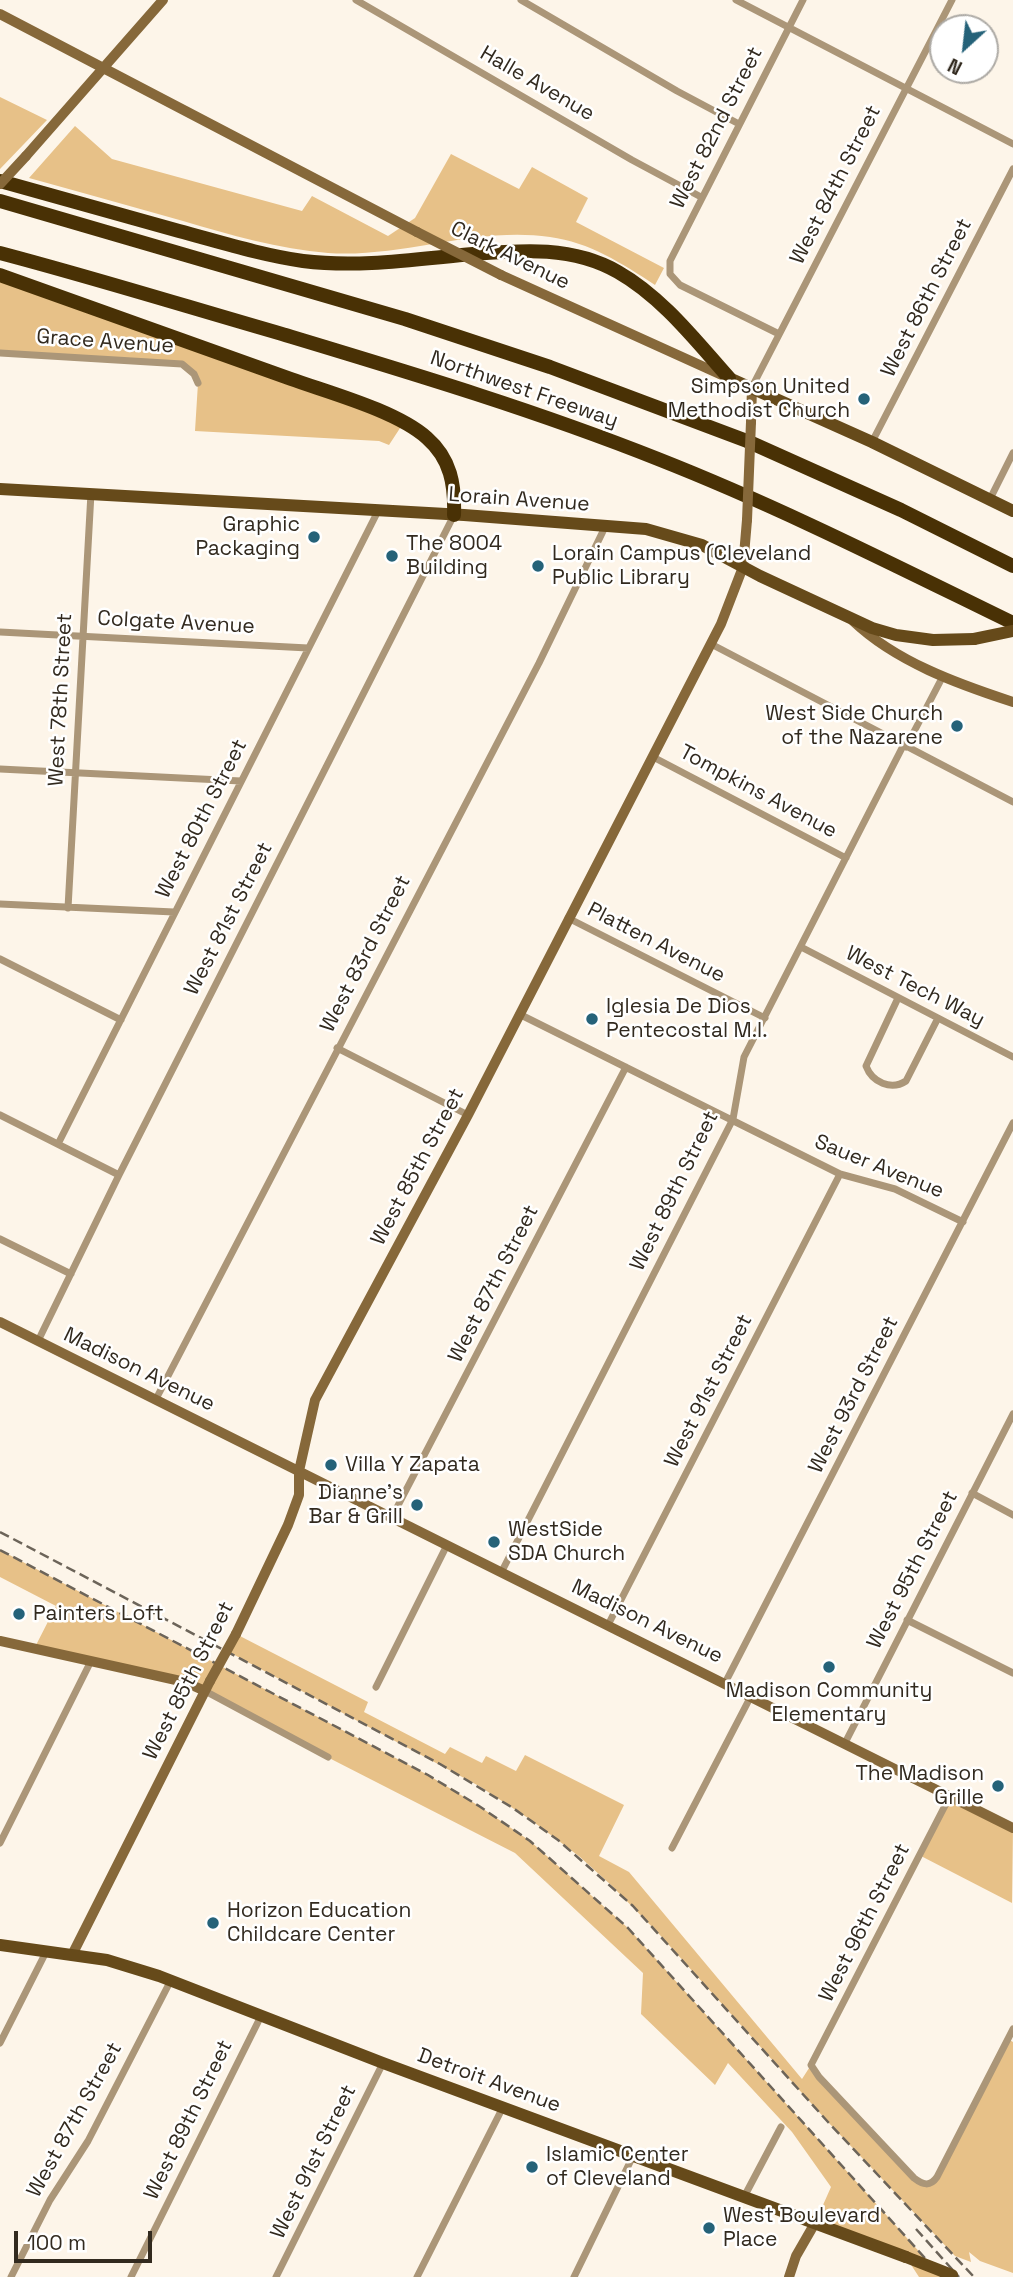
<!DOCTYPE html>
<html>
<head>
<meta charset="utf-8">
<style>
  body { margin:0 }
  #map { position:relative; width:1013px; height:2277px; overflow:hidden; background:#fdf5e9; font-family:"Space Grotesk",sans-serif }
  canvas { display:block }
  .north { position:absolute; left:929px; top:14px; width:70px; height:70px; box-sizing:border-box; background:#fff; border:2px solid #adaaa5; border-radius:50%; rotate:207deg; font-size:19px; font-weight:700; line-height:28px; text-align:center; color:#322a1f }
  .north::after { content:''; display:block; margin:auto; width:24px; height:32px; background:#256279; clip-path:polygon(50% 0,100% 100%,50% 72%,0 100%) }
  .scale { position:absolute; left:14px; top:2231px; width:138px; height:32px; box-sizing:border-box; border:4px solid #322a1f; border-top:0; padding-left:9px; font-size:21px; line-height:24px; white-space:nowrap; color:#322a1f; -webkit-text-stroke:5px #fff; paint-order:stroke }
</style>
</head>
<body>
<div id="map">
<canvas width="1013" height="2277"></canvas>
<div class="north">N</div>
<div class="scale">100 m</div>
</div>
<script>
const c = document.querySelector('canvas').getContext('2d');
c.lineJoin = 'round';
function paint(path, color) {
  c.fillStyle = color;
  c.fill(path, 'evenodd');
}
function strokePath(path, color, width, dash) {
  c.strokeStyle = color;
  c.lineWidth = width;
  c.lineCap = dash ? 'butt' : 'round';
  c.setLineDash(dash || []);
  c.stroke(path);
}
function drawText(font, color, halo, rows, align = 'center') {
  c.font = font + ' "Space Grotesk",sans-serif';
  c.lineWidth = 5;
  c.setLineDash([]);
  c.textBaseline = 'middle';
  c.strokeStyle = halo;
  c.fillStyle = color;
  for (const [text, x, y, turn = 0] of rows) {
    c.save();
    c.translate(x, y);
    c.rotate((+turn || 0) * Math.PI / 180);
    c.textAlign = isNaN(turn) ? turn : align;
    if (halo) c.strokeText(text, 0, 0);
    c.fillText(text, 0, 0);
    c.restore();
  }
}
const green = new Path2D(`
  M0 97 47 120 0 169Z
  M75 126 112 159 302 211 312 196 388 236 415 218 451 154 519 189 532 167 588 198 576 222 664 268 655 285C623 264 589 242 550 237 476 226 403 258 328 253 279 249 230 235 183 221 132 207 81 192 29 178Z
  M0 275 404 422 389 445 379 441 195 431 198 383 182 364 0 353Z
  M0 1550 428 1775 479 1806 530 1841 628 1928 942 2277H919L906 2257 815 2223 831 2187 792 2132 728 2063 715 2085 641 2014 643 1973 515 1853 333 1760 205 1691 34 1649 56 1606 0 1577Z
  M236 1634 368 1702 364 1712 445 1754 450 1747 482 1763 486 1756 516 1771 525 1755 624 1805 599 1856 629 1872 802 2079 811 2065 914 2178 932 2183 1008 2039 1013 2042V2273L980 2261 969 2252 971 2262 955 2256 828 2122 659 1934 611 1885 580 1857 531 1820 479 1786 227 1651Z
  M950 1796 1013 1828 1012 1903 919 1855Z`);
const street = new Path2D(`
  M356 0 632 160 701 197
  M521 0 677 91 739 124
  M736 0 1013 144
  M779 334 680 285 670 274V261L803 0
  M0 353 182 364 194 374 198 383
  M752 387 952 0
  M872 442 1013 169
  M990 499 1013 453
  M0 632 308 648
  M711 644 1013 802
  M906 747 943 676
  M653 757 846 858
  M0 769 241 781
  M0 904 174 912
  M68 908 91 493
  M568 918 765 1018
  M801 947 1013 1057
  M0 959 121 1020
  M898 998 866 1066C872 1082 891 1091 906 1081L938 1018
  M519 1014 840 1174 895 1189 963 1222
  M337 1048 468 1115
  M0 1115 119 1175
  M58 1144 378 511
  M0 1239 71 1274
  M38 1341 119 1175 454 515
  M156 1399 539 663 606 525
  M972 1493 1013 1515
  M392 1517 626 1067
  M502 1571 733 1119 744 1057 903 746
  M907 1620 1013 1673
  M608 1625 840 1174
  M725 1683 1013 1123
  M376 1687 447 1545
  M205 1691 328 1757
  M845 1743 1013 1414
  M950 1796 811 2065 819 2077 914 2178C923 2185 930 2187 937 2177L1013 2029
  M0 1843 91 1661
  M672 1848 751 1696
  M0 2043 46 1952
  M744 2197 781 2127
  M11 2277 50 2200 88 2141 171 1980
  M131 2277 261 2016
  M276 2277 383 2063
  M417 2277 503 2107
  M574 2277 633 2156`);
const secondary = new Path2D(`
  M0 14 417 232
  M26 156 163 0
  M501 275 724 376
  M751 422 752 387
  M853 621C896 662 958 684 1013 702
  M0 1322 1013 1828
  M236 1634 288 1525 299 1495V1471L315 1400 468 1115 721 624 743 567 747 520
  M0 1641 185 1682 205 1691
  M72 1955 210 1681
  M789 2277 796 2256 815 2223`);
const primary = new Path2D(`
  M729 378 872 442 1013 511
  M0 489 464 515 646 529 702 545 760 576 872 628 896 635 933 640 974 639
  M0 1945 107 1960 159 1976 383 2063 906 2257`);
const highway = new Path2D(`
  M0 181C60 198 120 214 179 231 220 242 261 255 303 261 360 268 417 259 473 254 523 250 573 246 618 272 662 297 696 341 729 378
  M0 201 405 319 550 367 747 441 901 510 1013 566
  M0 253C95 278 188 307 282 334 408 372 535 410 658 459 780 507 896 566 1013 623
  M0 275C97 310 194 344 291 379 330 393 397 411 427 438 451 459 455 485 454 515`);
const rail = new Path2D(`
  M0 1532 440 1764 513 1808 558 1840 633 1906 828 2122 974 2277
  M0 1550 428 1775 479 1806 530 1841 628 1928 942 2277
  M916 2229 959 2277`);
const secondaryBridge = new Path2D(`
  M0 184 26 156
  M417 232 501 275
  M747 520 751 422
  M210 1681 236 1634`);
const primaryBridge = new Path2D(`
  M974 639 1013 631
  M906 2257 952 2275`);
const markers = [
  [864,399,7,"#256279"],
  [314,537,7,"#256279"],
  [392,556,7,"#256279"],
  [538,566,7,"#256279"],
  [957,726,7,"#256279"],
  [592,1019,7,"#256279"],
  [331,1465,7,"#256279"],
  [417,1505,7,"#256279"],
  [494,1542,7,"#256279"],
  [19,1614,7,"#256279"],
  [829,1667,7,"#256279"],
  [998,1786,7,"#256279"],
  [213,1923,7,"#256279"],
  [532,2167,7,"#256279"],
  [709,2228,7,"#256279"]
];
const streetNames = [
  ["Halle Avenue",537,84,30],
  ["West 82nd Street",717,128,-63],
  ["West 84th Street",836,185,-63],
  ["Clark Avenue",510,256,26],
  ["West 86th Street",927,298,-63],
  ["Grace Avenue",105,342,4],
  ["Northwest Freeway",524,390,19],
  ["Lorain Avenue",519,500,4],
  ["Colgate Avenue",176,623,3],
  ["West 78th Street",61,700,-87],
  ["Tompkins Avenue",758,792,28],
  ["West 80th Street",202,819,-63],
  ["West 81st Street",229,919,-63],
  ["Platten Avenue",656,943,27],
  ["West 83rd Street",366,954,-63],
  ["West Tech Way",915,987,27],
  ["West 85th Street",418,1167,-62],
  ["Sauer Avenue",879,1167,22],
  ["West 89th Street",675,1191,-64],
  ["West 87th Street",494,1284,-63],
  ["Madison Avenue",139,1370,26],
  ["West 91st Street",709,1391,-63],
  ["West 93rd Street",854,1395,-63],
  ["West 95th Street",913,1570,-63],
  ["Madison Avenue",647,1622,26],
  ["West 85th Street",189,1681,-63],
  ["West 96th Street",865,1923,-63],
  ["Detroit Avenue",489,2081,20],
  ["West 87th Street",75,2120,-61],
  ["West 89th Street",189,2120,-64],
  ["West 91st Street",314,2162,-64]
];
const poiNames = [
  ["Simpson United",850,387,"right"],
  ["Methodist Church",850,411,"right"],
  ["Graphic",300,525,"right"],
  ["Packaging",300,549,"right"],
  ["The 8004",406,544],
  ["Building",406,568],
  ["Lorain Campus (Cleveland",552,554],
  ["Public Library",552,578],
  ["West Side Church",943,714,"right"],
  ["of the Nazarene",943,738,"right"],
  ["Iglesia De Dios",606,1007],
  ["Pentecostal M.I.",606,1031],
  ["Villa Y Zapata",345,1465],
  ["Dianne's",403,1493,"right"],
  ["Bar & Grill",403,1517,"right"],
  ["WestSide",508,1530],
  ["SDA Church",508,1554],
  ["Painters Loft",33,1614],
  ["Madison Community",829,1691,"center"],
  ["Elementary",829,1715,"center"],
  ["The Madison",984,1774,"right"],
  ["Grille",984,1798,"right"],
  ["Horizon Education",227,1911],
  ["Childcare Center",227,1935],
  ["Islamic Center",546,2155],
  ["of Cleveland",546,2179],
  ["West Boulevard",723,2216],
  ["Place",723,2240]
];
paint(green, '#e7c188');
strokePath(street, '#ab9678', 7);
strokePath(secondary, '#86683a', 10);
strokePath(primary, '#664a1a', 12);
strokePath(highway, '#493105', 14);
strokePath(rail, '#6c6459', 2.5, [10, 5]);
strokePath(secondaryBridge, '#86683a', 10);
strokePath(primaryBridge, '#664a1a', 12);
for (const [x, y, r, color] of markers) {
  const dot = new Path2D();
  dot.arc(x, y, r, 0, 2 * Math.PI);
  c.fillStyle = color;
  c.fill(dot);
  strokePath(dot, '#fff', 2.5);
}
drawText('21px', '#322a1f', '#fff', streetNames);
drawText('21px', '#322a1f', '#fff', poiNames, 'left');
</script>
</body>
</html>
